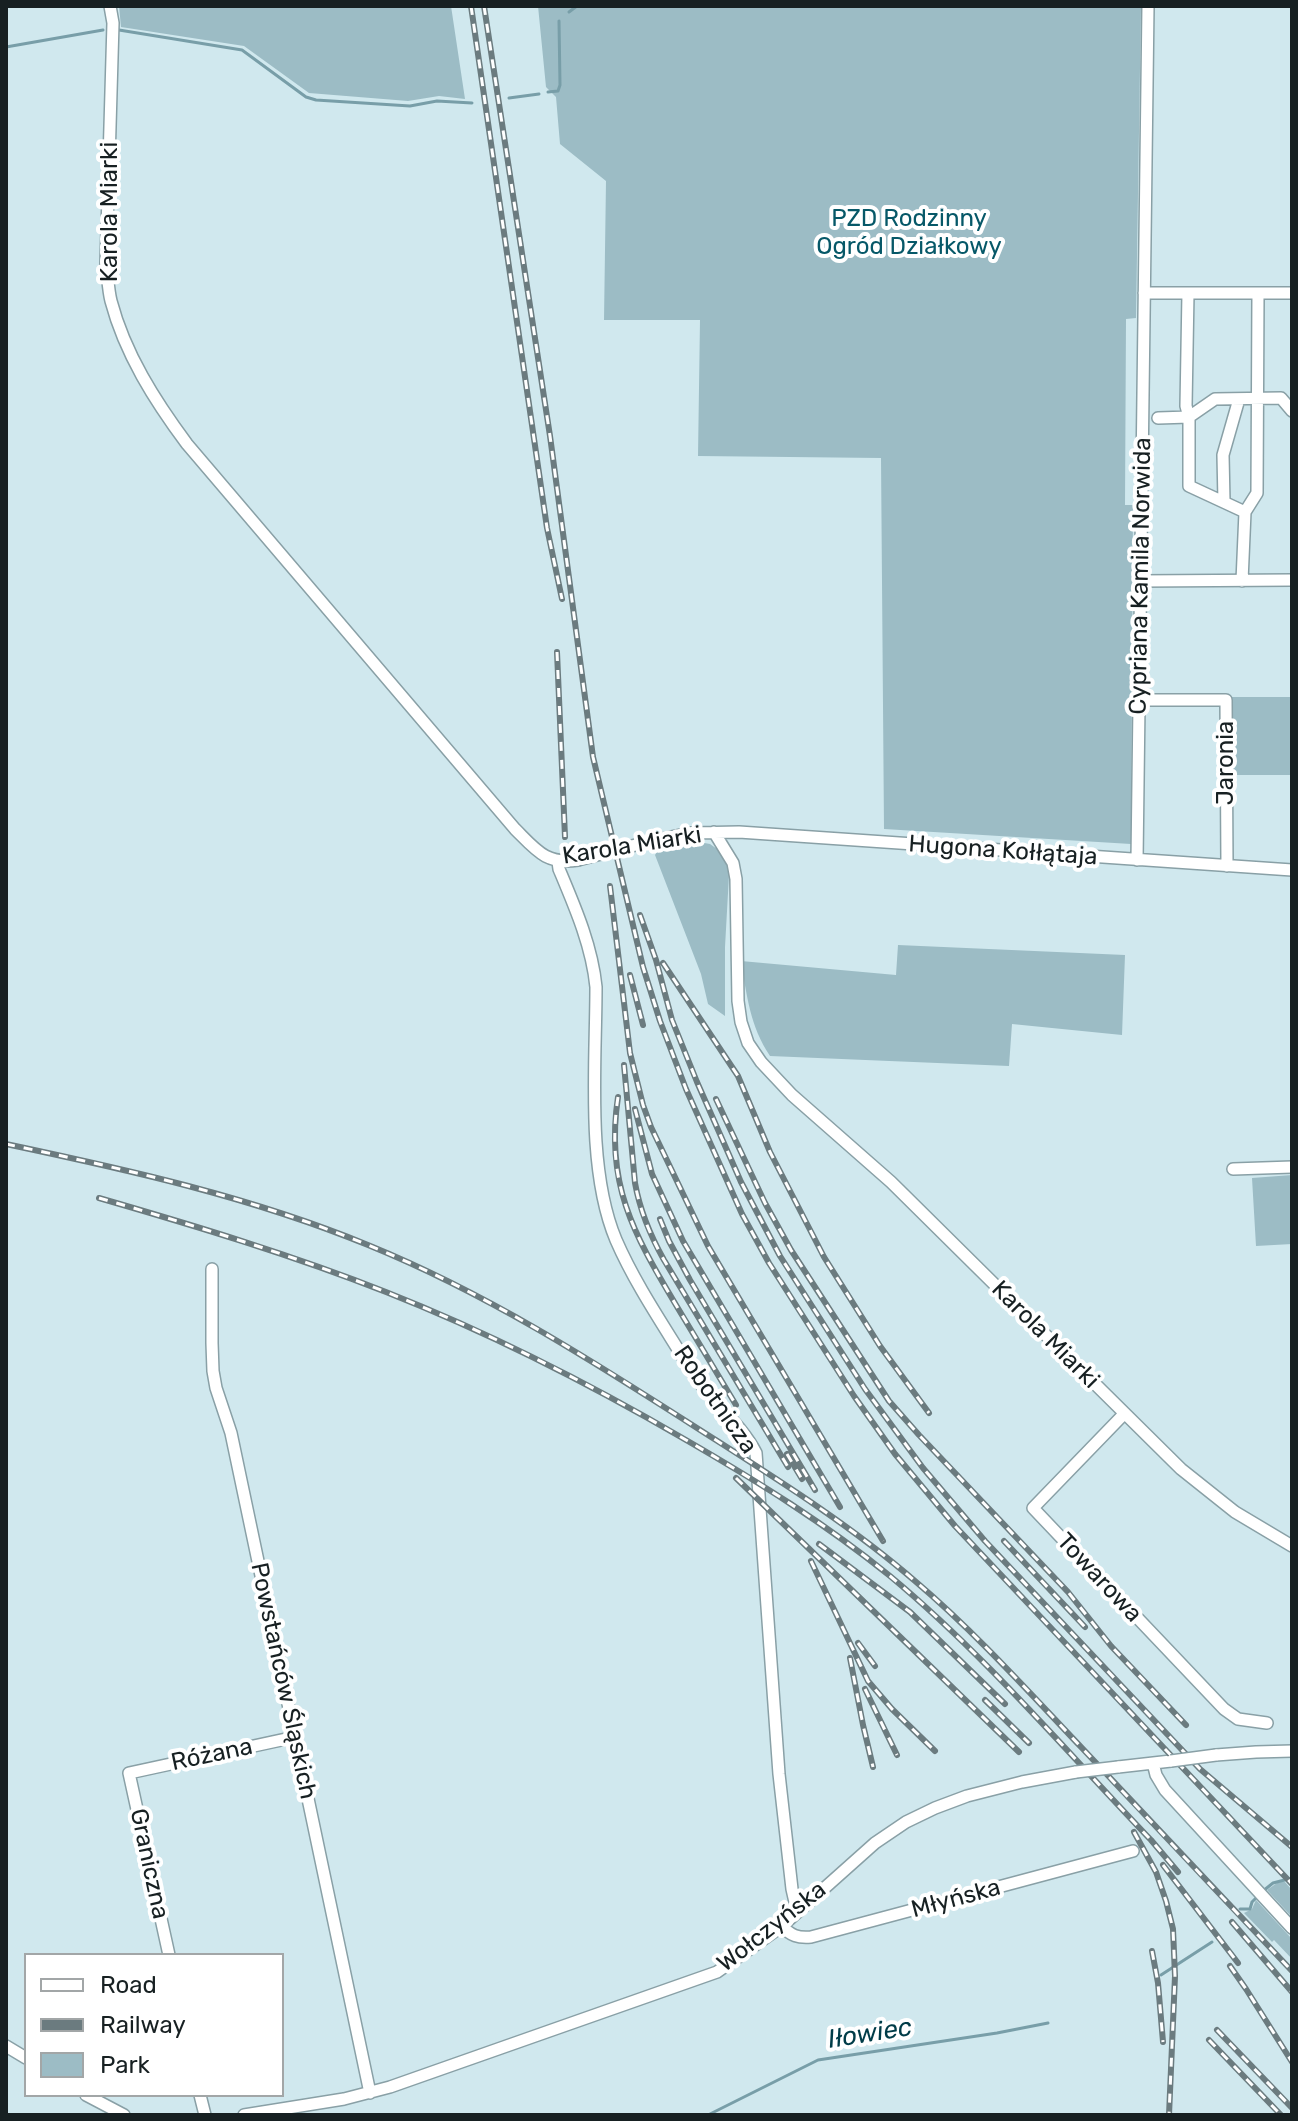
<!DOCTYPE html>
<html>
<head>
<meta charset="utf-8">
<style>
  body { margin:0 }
  #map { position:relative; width:1298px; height:2121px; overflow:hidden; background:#d0e8ee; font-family:Rubik,sans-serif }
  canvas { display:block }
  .frame { position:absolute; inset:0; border:8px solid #172022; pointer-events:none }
  .legend { position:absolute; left:24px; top:1953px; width:260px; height:144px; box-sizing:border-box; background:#fff; border:2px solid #a2a6a7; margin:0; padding:10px 14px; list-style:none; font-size:24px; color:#172022 }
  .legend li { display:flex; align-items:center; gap:16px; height:40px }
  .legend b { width:40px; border:2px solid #a2a6a7 }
</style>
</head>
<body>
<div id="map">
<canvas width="1298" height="2121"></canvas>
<div class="frame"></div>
<ul class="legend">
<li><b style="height:10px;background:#fff"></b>Road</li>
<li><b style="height:10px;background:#6b7b7f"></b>Railway</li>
<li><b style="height:22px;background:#9cbcc5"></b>Park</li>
</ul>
</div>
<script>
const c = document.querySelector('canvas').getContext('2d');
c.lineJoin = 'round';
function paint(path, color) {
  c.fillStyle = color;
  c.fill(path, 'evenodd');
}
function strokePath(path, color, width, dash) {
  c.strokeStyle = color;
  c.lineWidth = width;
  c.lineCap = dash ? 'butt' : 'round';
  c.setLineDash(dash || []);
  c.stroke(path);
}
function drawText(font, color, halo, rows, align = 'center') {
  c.font = font + ' Rubik,sans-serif';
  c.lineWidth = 8;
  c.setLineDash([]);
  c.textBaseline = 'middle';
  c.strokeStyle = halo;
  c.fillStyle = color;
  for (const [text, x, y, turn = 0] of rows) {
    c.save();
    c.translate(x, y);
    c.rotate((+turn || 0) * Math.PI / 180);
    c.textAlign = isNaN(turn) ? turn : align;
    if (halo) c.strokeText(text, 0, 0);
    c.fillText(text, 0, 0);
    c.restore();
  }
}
const green = new Path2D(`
  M119 6H451L465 99 439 96 408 101 309 93 244 46 121 27Z
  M538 6H1141L1136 318 1126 319 1125 505H1133L1131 844 884 829 881 458 698 456 700 320H604L606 181 560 144 556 97 546 87Z
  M1231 697H1292V775H1231Z
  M693 841 710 844 724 854 729 875 725 947V1016L708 1004 701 974 655 855 662 844Z
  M898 945 1125 955 1122 1035 1012 1024 1009 1066 770 1056C750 1026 747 996 741 961L896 975Z
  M1292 1175V1244L1256 1246 1252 1178Z
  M1284 1881 1292 1890V1917L1267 1890 1277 1883Z
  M1256 1900 1292 1939V1959L1274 1940 1272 1942 1244 1913 1252 1909Z`);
const stream = new Path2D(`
  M569 12 577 6
  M119 30 242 50 306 97 316 100 410 106 437 101 472 103
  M6 47 103 30
  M548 92 558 91 560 85 559 21
  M509 98 539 94
  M1263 1891 1273 1883 1292 1878
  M1240 1909H1250L1252 1902 1258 1896
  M1161 1975 1212 1942
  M708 2115 818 2060 997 2033 1048 2023`);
const minor = new Path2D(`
  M110 6 113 23 106 264C108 277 108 289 111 301 125 354 155 401 187 444L515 829C536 850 546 865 578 860
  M1144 293H1292
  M1188 293 1186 406 1189 417 1215 399 1281 398 1292 411
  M1158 418 1189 417V486L1245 512 1242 581
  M1224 502 1223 455 1239 399
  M1245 512 1257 493 1258 293
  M1140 581 1292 580
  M1139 700H1226L1227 866
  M714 832 733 863 736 879 738 1001 741 1022 748 1043 761 1062 792 1095 891 1182 1181 1469 1235 1512 1292 1546
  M647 842 690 833 739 832 1292 870
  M1137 860 1148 6
  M558 862 559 869C575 907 592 946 596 987 596 1064 586 1169 616 1240 636 1286 666 1329 692 1372 710 1401 740 1422 756 1453L779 1774 792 1889 797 1911
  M1233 1169 1292 1167
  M212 1269V1343L213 1371 216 1388 231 1433 370 2093
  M1124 1414 1033 1508 1224 1709 1238 1719 1267 1723
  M1216 1755 1256 1752 1292 1751
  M1153 1763 1156 1775 1165 1790 1292 1928
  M1118 1767 1171 1761
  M782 1926C791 1936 798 1938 811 1937L1133 1851
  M169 1955 129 1773 295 1737
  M6 2046 26 2058
  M86 2095 124 2115
  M200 2095 205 2115
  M244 2115 344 2099 390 2087 717 1972 782 1926 875 1843 906 1822 935 1808 967 1796 1022 1782 1076 1772`);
const rail = new Path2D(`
  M471 6 547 528 562 599
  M484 6 550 436 593 757 643 967 660 1021 686 1089 742 1214 769 1263 854 1396 895 1454 955 1526 1292 1884
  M557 652 565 837
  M610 886 630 1053 643 1105 651 1127 708 1246 883 1541
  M640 915 656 960 672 1020 697 1082 741 1182 780 1256 865 1389 923 1468 985 1541 1200 1769 1292 1847
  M663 963 738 1076 770 1152 824 1257 880 1346 929 1413
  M630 975 643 1025
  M624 1065 635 1183C640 1211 650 1235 664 1260L788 1467
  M618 1097C605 1183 633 1233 676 1305 696 1338 716 1372 736 1405
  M716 1099 765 1203 791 1250 889 1401 919 1435 1068 1592 1111 1646 1186 1725
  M635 1109 652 1174 683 1241 840 1507
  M6 1144C129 1170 251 1197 368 1245 486 1293 591 1360 697 1428 772 1476 848 1523 915 1581 975 1632 1028 1691 1082 1748 1152 1823 1222 1897 1292 1971
  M99 1198C196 1226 292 1255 386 1292 490 1333 590 1384 686 1440 757 1481 826 1524 890 1576 985 1655 1066 1751 1151 1840L1178 1872
  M660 1219 669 1241 690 1280 815 1490
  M787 1454 802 1479
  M736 1478 1019 1752
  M1004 1541 1085 1627
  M819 1544 910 1612 1005 1704
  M811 1561 868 1681 892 1709 935 1751
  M858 1643 875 1666
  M850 1658 863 1725 873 1767
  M865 1689 897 1755
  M985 1700 1029 1743
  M1134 1832 1156 1872 1166 1901 1173 1929 1175 1976 1169 2115
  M1163 1865 1238 1963
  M1232 1922 1292 1992
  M1152 1951 1158 1983 1163 2042
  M1230 1966 1246 1989 1292 2062
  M1217 2030 1292 2108
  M1209 2040 1281 2115`);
const minorBridge = new Path2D(`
  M578 860 647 842
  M1171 1761 1216 1755
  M1076 1772 1118 1767`);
const streetNames = [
  ["Karola Miarki",110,212,-90],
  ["Cypriana Kamila Norwida",1141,576,-89],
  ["Jaronia",1226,763,-90],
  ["Karola Miarki",632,846,-9],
  ["Hugona Kołłątaja",1003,851,4],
  ["Karola Miarki",1045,1335,45],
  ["Robotnicza",715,1400,55],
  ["Towarowa",1099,1578,47],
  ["Powstańców Śląskich",283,1681,78],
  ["Różana",212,1755,-12],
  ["Graniczna",149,1864,78],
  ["Młyńska",956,1899,-15],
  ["Wołczyńska",772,1927,-38]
];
const parkNames = [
  ["PZD Rodzinny",909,219],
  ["Ogród Działkowy",909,247]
];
const waterNames = [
  ["Iłowiec",870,2034,-9]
];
paint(green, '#9cbcc5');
strokePath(stream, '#789ea8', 3);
strokePath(minor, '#89a0a6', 14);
strokePath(minor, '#fff', 11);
strokePath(rail, '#6b7b7f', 6);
strokePath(rail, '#fff', 3, [9]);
strokePath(minorBridge, '#89a0a6', 14, []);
strokePath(minorBridge, '#fff', 11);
drawText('24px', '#172022', '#fff', streetNames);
drawText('24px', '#065868', '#fff', parkNames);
drawText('italic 26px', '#003c48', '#fff', waterNames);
</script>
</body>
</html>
